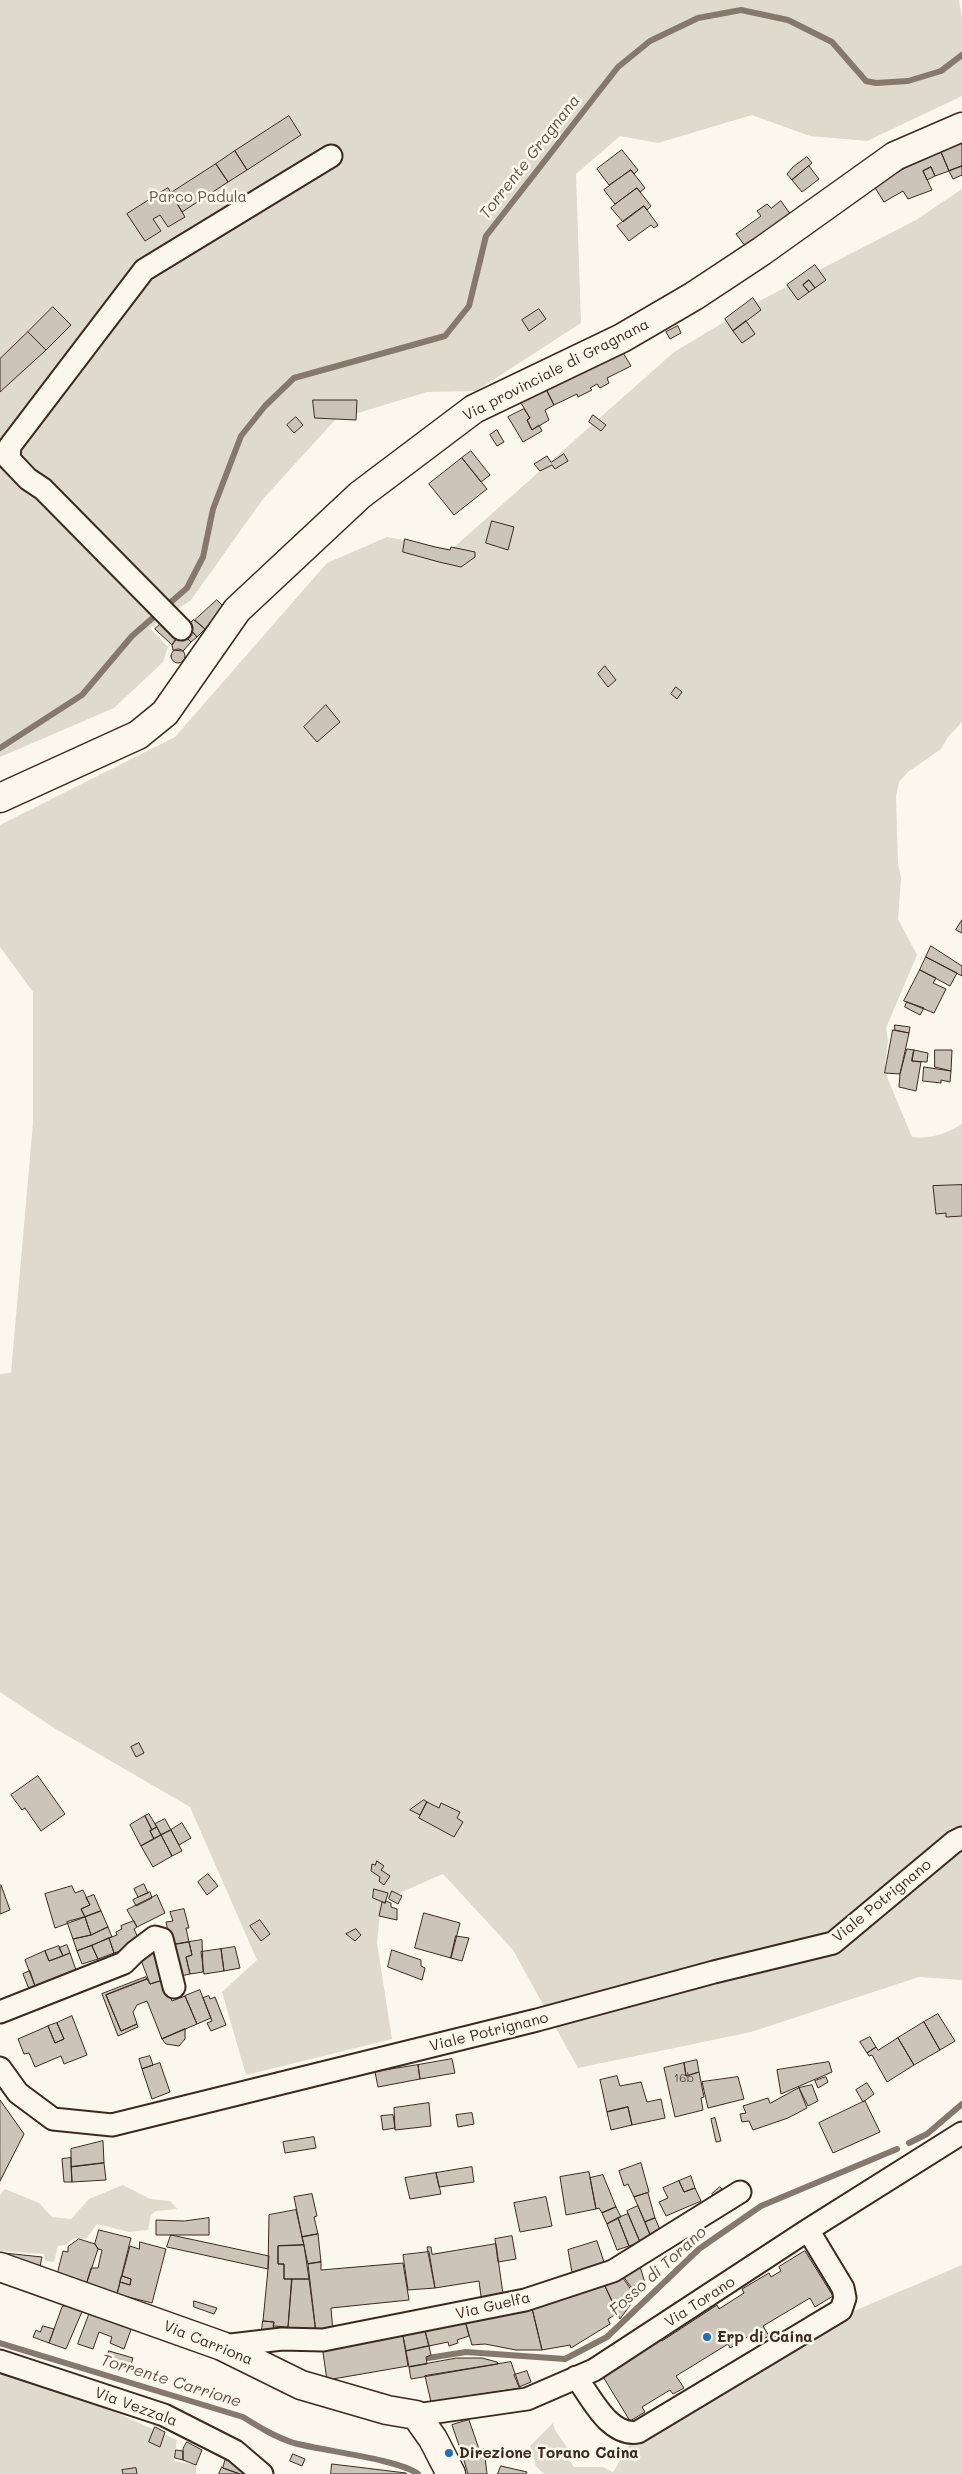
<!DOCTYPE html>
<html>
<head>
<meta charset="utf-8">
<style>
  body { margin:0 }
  canvas { display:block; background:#fbf7ec }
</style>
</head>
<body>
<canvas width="962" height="2474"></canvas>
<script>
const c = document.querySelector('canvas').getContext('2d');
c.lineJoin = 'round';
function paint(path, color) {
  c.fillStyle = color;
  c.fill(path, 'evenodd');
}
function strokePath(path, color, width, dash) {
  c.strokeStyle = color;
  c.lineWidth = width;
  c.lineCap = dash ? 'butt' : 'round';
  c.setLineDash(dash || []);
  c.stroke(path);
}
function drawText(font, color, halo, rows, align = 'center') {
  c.font = font + ' Mali,sans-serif';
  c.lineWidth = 5;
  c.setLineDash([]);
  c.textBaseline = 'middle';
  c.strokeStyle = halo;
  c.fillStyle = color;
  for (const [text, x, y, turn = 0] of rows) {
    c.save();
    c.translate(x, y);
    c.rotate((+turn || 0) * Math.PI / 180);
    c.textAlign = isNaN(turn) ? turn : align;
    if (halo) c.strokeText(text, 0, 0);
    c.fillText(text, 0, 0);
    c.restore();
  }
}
const green = new Path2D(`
  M0 0H959L962 19V96L867 141 810 136 752 115 658 143 620 136 576 174 581 323 476 391 427 392 335 420 263 499 191 600 150 628 168 647 163 662 114 708 0 757Z
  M962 189V722L948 737 941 749 908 772 899 782 896 797 898 864 901 878 898 919 917 955 886 1028 888 1041 885 1065 887 1077 912 1137C931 1139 946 1134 962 1124V1980L919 1977 751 2032 578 2068 513 1950 443 1874 381 1901 377 1943 392 2039 246 2075 222 1992 257 1960 190 1807 54 1728 0 1692V1374L11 1373 33 1123V992L0 947V825L175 737 327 563 387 537 452 549 674 352 763 299 916 220Z
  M123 2185 150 2199 170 2201 177 2209 156 2211 151 2215 148 2230 129 2232 97 2224 86 2239 74 2238 66 2245 58 2246 54 2262 45 2261 44 2254 0 2251V2195L5 2189 39 2203 52 2217 71 2219 89 2199Z
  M962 2265V2474H544L536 2466 530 2446 553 2423 555 2430 570 2452 569 2460 574 2467H603L613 2472 632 2441 685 2418 854 2311Z
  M2 2371 95 2403 177 2440 174 2461 196 2465V2474H0V2378Z`);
const stream = new Path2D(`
  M0 748 82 695 132 636 187 588 203 557 213 509 241 436 265 406 294 378 445 336 469 306 486 236 618 67 650 41 698 18 741 10 788 20 832 42 866 81 876 83 908 81 941 71 962 55
  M909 2143 927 2134 962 2104
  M0 2343 243 2417C259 2427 275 2437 294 2443 323 2451 398 2459 418 2474
  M428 2358 466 2352 565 2359 607 2337 699 2249 761 2206 897 2149`);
const building = new Path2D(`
  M289 116 301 135 247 170 235 151Z
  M962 143V166L949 171 941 152Z
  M622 150 638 170 634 174 631 170 609 185 597 169Z
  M235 151 247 170 228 182 216 164Z
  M941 152 949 171 935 176 931 167 923 171 932 190 908 199 903 191 884 202 874 186 905 168Z
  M807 157 812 163 792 180 787 174 793 167Z
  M216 164 228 182 182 212 171 193Z
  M809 166 819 179 802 192 792 180Z
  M962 166V175L953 179 949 171Z
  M931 167 935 176 927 180 923 171Z
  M631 170 645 188 640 192 637 188 615 204 604 190Z
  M168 188 185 217 168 227 160 215 153 219 161 231 145 241 127 214Z
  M637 188 651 206 647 210 644 206 623 222 611 208Z
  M781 201 791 215 746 247 736 234 761 216 757 211 767 204 771 208Z
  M644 206 658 225 654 228 651 225 629 241 617 226Z
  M815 265 826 280 815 288 809 280 803 285 809 292 798 300 787 285Z
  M809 280 815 288 809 292 803 285Z
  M753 298 761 310 733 331 725 319Z
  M53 307 71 325 46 350 28 332Z
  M539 309 546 319 529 331 522 320Z
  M746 321 755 334 742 343 733 331Z
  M678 326 681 333 670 339 666 332Z
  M28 332 46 350 0 392V359Z
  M622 351 631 366 607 378 609 383 600 388 597 384 590 388 592 390 578 397 577 394 554 405 546 389Z
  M546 389 554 405 545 410 549 420 532 430 527 420 530 418 521 403Z
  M313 400H357L356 420 315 418Z
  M524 409 530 418 527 420 532 430 539 425 542 431 523 442 508 417Z
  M593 415 606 425 601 431 589 422Z
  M296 417 303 425 294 433 287 425Z
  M497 430 504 442 497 446 490 435Z
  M471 451 490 475 481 482 462 458Z
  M564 454 568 461 555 469 552 465 540 471 534 464 547 456 551 462Z
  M462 458 487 489 454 515 429 484Z
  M492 521 514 527 508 550 486 543Z
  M405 539 435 547 450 550 451 547 475 552V557L461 567 439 562 403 552Z
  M217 600 223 606 205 629 195 620Z
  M165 620 178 637 172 645 155 629Z
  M194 620 205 629 197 637 187 626Z
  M187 626 197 637 191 642 181 632Z
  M181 632 191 642 183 651 173 650 172 645Z
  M171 656a7 7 0 1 1 14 0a7 7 0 1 1-14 0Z
  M605 666 616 680 608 687 598 674Z
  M676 687 682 692 677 699 671 694Z
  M326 705 340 722 317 742 304 727Z
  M962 920V933L956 930Z
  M931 946 962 966V976L926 957Z
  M926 957 957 973 950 986 920 970Z
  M920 970 936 978 933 983 946 989 934 1013 904 1001Z
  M907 1002 924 1008 920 1015 905 1007Z
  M895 1025 910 1027 909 1033 895 1030Z
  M893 1030 909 1033 900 1074 885 1073Z
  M907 1049 914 1050 912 1061 921 1062 916 1091 899 1087 900 1074Z
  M914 1050 928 1053 927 1062 912 1061Z
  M935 1050H952L951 1071 935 1067Z
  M924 1067 951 1071 950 1082 941 1080V1083L923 1081Z
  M962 1185V1216L946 1217V1213L936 1214 933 1186Z
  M139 1743 144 1753 136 1757 131 1747Z
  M38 1776 65 1814 41 1831 25 1808 22 1810 11 1795Z
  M424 1800 427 1802 420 1815 410 1810Z
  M427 1802 439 1808 441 1803 460 1812 457 1818 463 1822 454 1837 419 1818Z
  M149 1814 157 1827 152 1830 145 1816Z
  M145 1816 152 1830 150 1831 154 1839 141 1846 130 1825Z
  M165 1819 171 1830 161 1835 155 1824Z
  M182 1823 191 1838 179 1845 171 1830Z
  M157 1827 161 1835 154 1839 150 1831Z
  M171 1830 182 1851 172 1856 161 1835Z
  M161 1835 172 1856 153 1867 141 1846Z
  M377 1861 384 1866 381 1870 390 1876 384 1885 379 1881 380 1877 371 1871 372 1864 375 1865Z
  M208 1874 218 1886 207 1895 198 1882Z
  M144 1884 148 1893 138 1897 134 1889Z
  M1 1885 10 1910 0 1914V1886Z
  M72 1886 75 1893 83 1890 90 1905 81 1909 85 1917 55 1928 45 1894Z
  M374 1889 388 1893 385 1903 373 1898Z
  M392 1891 402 1896 398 1904 389 1899Z
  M150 1892 152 1898 136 1906 133 1900Z
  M94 1895 101 1911 85 1917 81 1909 90 1905 86 1898Z
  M157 1895 165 1913 137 1927 127 1910Z
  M386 1901 391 1903V1907L397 1909V1920L379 1916 382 1902 385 1903Z
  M184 1909 189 1928H186L189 1942 171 1945 166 1922 173 1921 170 1912Z
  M101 1911 108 1927 91 1935 85 1917Z
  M424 1913 460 1923 451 1958 415 1948Z
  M85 1917 91 1935 73 1939 67 1922Z
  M260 1920 270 1934 261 1941 250 1926Z
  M134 1921 137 1927 134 1929 141 1944 114 1953 109 1938 117 1935 116 1932 122 1929 121 1926Z
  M108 1927 112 1937 77 1951 73 1939 91 1935Z
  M356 1929 361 1935 355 1941 346 1934Z
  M456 1936 469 1938 462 1961 451 1958Z
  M109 1938 114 1953 98 1959 92 1946Z
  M202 1940 203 1972 190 1974 186 1957 192 1955 189 1942Z
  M189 1942 192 1955 186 1957 190 1974 176 1977 171 1945Z
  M67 1945 70 1953 63 1956 59 1948Z
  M156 1945 163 1980 150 1984 138 1952Z
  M59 1946 63 1956 49 1961 45 1951Z
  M92 1946 98 1959 82 1964 77 1951Z
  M235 1947 240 1968 224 1971 221 1949Z
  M221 1949 224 1971 204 1974 201 1952Z
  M392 1950 421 1960V1966L425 1968 422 1980 388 1967Z
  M45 1951 49 1961 70 1953 76 1970 35 1986 25 1960Z
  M30 1971 35 1986 29 1989 23 1974Z
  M146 1977 147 1979 106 1995 121 2031 137 2024 138 2027 118 2036 102 1994Z
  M147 1979 150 1984 163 1980 172 2001 185 1996 197 2024 162 2039 147 2001 137 2005 133 2012 137 2024 121 2031 106 1995Z
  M200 1990 211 2018 197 2024 185 1996Z
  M209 1996 210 1999 215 1997 226 2025 211 2031 207 2023 212 2021 203 1998Z
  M938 2014 955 2041 940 2050 924 2022Z
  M72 2016 87 2055 64 2064 61 2056 35 2067 29 2053 24 2054 18 2039 48 2026 55 2043 64 2039 57 2023Z
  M924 2022 940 2050 914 2065 898 2038Z
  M57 2023 64 2039 55 2043 48 2026Z
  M185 2029V2039L179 2046 166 2044 162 2039Z
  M870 2037 876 2047 867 2053 860 2042Z
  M898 2038 914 2065 887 2082 872 2055 869 2056 867 2053 876 2047 878 2050Z
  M150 2056 153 2065 142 2069 139 2059Z
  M452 2059 455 2073 420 2079 418 2065Z
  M697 2060 699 2072 686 2076 684 2063Z
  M829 2062 832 2072 781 2094 777 2070Z
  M160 2063 170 2092 152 2099 142 2069Z
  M684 2063 686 2076 699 2072 704 2097 701 2098 703 2110 675 2117 664 2068Z
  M418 2065 420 2079 378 2087 375 2072Z
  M617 2076 620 2086 641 2082 647 2102 661 2099 665 2118 632 2125 628 2107 607 2112 600 2080Z
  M738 2077 744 2099 708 2108 702 2082Z
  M826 2077 828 2082 818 2088 815 2081Z
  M867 2083 874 2094 863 2102 856 2090Z
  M812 2085 818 2101 808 2106 799 2088Z
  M799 2088 807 2108 788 2118 753 2130 749 2121 742 2122 740 2114 746 2113 743 2106 768 2098 770 2103Z
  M0 2100 24 2134 0 2181Z
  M865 2101 880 2132 833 2153 819 2123Z
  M429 2103 431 2126 395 2130 394 2108Z
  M628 2107 632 2125 611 2130 607 2112Z
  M472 2113 474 2124 458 2127 456 2115Z
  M393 2115 395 2128 383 2130 381 2116Z
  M715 2118 721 2141 716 2142 711 2119Z
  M314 2137 316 2148 285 2153 283 2142Z
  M103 2141 104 2163 71 2167V2149Z
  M71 2158 72 2182H64L62 2159Z
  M104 2163 106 2180 72 2182 71 2167Z
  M641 2163 649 2192 634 2197 628 2184 624 2186 619 2171Z
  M472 2167 474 2182 439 2187 436 2173Z
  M589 2172 596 2209 566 2215 560 2177Z
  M436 2173 441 2194 410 2199 405 2178Z
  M603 2175 616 2207 602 2213 599 2208 596 2209 590 2178Z
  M691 2176 695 2188 684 2192 679 2181Z
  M679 2181 684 2192 695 2188 701 2201 666 2216 659 2202 668 2198 663 2188Z
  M720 2187 727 2195 717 2202 712 2194Z
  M648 2193 655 2218 645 2222 634 2197Z
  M312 2194 317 2216 314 2217 318 2234 302 2237 294 2197Z
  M546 2197 552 2226 520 2232 514 2203Z
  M638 2206 651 2237 640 2242 627 2211Z
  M616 2207 621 2217 607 2224 602 2213Z
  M296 2210 304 2245 278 2246V2264H284V2279H292L288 2327 273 2326 274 2322 263 2321 268 2269 269 2215Z
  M628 2214 640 2242 629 2246 618 2218Z
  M209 2218V2235H156V2220L184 2221Z
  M618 2218 629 2246 617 2250 607 2224Z
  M655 2218 661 2232 651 2237 645 2222Z
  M99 2230 131 2238 117 2294 86 2285 91 2268H98L102 2250 98 2249 95 2244Z
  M318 2234 321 2262 308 2264 302 2237Z
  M171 2235 269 2256 268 2269 167 2247Z
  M512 2236 516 2259 498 2262 495 2239Z
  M79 2239 95 2244 98 2249 86 2285 56 2278 63 2251 68 2252V2247Z
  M597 2241 605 2265 573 2278 568 2250Z
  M140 2242 166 2249 152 2303 117 2294 120 2282 130 2285 131 2279 122 2276 130 2246 139 2249Z
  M496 2244 504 2301 482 2304 479 2281 435 2288 427 2247H431L432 2254Z
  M304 2245 309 2279H284V2264H278V2246Z
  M805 2251 833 2296 815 2307 810 2298 763 2326 769 2336 761 2340 755 2332 730 2348 728 2344 676 2376 684 2388 673 2394 670 2390 642 2407 645 2412 630 2421 602 2375 661 2339 662 2341 717 2305 719 2309 744 2293 742 2289 769 2273 771 2277 781 2271 779 2267Z
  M429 2252 435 2288 408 2290 403 2255Z
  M4 2253 42 2257 39 2271 0 2260Z
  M321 2262V2270L403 2263 409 2300 331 2308 333 2332 316 2333 308 2264Z
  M639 2263 645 2283 633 2290 621 2273Z
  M122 2276 131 2279 130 2285 120 2282Z
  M623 2278 636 2297 620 2319 604 2284Z
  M292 2279H309L316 2333 288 2332Z
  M604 2284 618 2313 608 2319 610 2324 571 2348 570 2345 542 2350 531 2304Z
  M194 2301 217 2308 214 2314 194 2307Z
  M74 2303 84 2307 66 2349 49 2343 62 2307Z
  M531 2304 542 2350H516L485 2344 472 2345 465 2321Z
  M90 2312 132 2327 124 2349 110 2343 112 2337 99 2332 93 2349 78 2344Z
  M263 2321 274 2322 273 2330H262Z
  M465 2321 469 2336 457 2340 458 2343 449 2346 448 2342 429 2346 425 2331Z
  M43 2326 54 2329 49 2343 33 2337 36 2330 40 2332Z
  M425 2331 429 2346 406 2351 403 2336Z
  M403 2336 408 2366 327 2380 322 2346Z
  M429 2346 431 2355 426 2357 427 2364 409 2367 406 2351Z
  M109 2351 133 2358 130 2368 106 2360Z
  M457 2358H482L497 2362 498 2364 411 2379 409 2367Z
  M511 2362 520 2388 431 2402 425 2376Z
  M527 2371 531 2382 519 2387 514 2375Z
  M469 2420 479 2449 463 2457 452 2425Z
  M155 2427 165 2432 160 2447 149 2442Z
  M187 2442 202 2450 196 2465 183 2460V2449Z
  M479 2449H484L487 2474H468L463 2457Z
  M176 2450 183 2451V2460L175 2458Z
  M293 2454 305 2459 302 2466 290 2461Z
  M226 2458 248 2474H240L223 2468Z
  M332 2464 406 2473 407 2474H331Z
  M501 2466 527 2472 526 2474H498Z
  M222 2467 223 2468 240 2474H219Z
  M136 2468 137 2474H123L122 2470Z`);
const minor = new Path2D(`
  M181 629 43 489 28 479 9 459 10 446 144 270 331 156
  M0 2012 124 1963 135 1952 155 1937 162 1939 174 1987
  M0 2068 18 2093 53 2119 112 2125 537 2020 714 1972 833 1943 954 1842 962 1838
  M222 2346 282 2339 323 2340 525 2300 613 2271 740 2192
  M0 2361 164 2415 235 2451 262 2474
  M576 2377C591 2397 609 2437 638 2432L841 2310 845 2298 843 2288 808 2230
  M416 2415 527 2399 594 2370 808 2230 962 2133`);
const major = new Path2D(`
  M0 798 138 735 165 713 237 610 360 495 474 409 622 338 694 296 762 251 895 156 962 127
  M0 2267 222 2346 301 2385 387 2410 416 2415 433 2439 451 2474`);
const markers = [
  [707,2337,5,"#1f6fb2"],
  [449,2453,5,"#1f6fb2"]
];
const numberNames = [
  ["16b",684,2078]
];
const parkNames = [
  ["Parco Padula",198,197]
];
const streetNames = [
  ["Via provinciale di Gragnana",556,370,-27],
  ["Viale Potrignano",882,1901,-39],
  ["Viale Potrignano",489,2032,-14],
  ["Via Torano",700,2302,-33],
  ["Via Guelfa",493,2306,-13],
  ["Via Carriona",208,2343,22],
  ["Via Vezzala",136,2407,20]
];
const poiNames = [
  ["Erp di Caina",717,2337],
  ["Direzione Torano Caina",459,2453]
];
const waterNames = [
  ["Torrente Gragnana",530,157,-52],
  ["Fosso di Torano",658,2271,-42],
  ["Torrente Carrione",171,2381,17]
];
paint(green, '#dfd9ce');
strokePath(stream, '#85796d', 6);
paint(building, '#ccc4b9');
strokePath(building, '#3b2a1e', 1);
strokePath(minor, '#3b2a1e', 25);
strokePath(major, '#3b2a1e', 31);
strokePath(minor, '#fbf7ec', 21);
strokePath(major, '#fbf7ec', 28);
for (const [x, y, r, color] of markers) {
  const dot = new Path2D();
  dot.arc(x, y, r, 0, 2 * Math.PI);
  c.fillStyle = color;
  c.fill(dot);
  strokePath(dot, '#fbf7ec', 2);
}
drawText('12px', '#5f5045', null, numberNames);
drawText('15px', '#64564a', '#fbf7ec', parkNames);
drawText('15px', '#3b2a1e', '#fbf7ec', streetNames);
drawText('bold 15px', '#3b2a1e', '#fbf7ec', poiNames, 'left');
drawText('italic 16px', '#605246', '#fbf7ec', waterNames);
</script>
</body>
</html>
